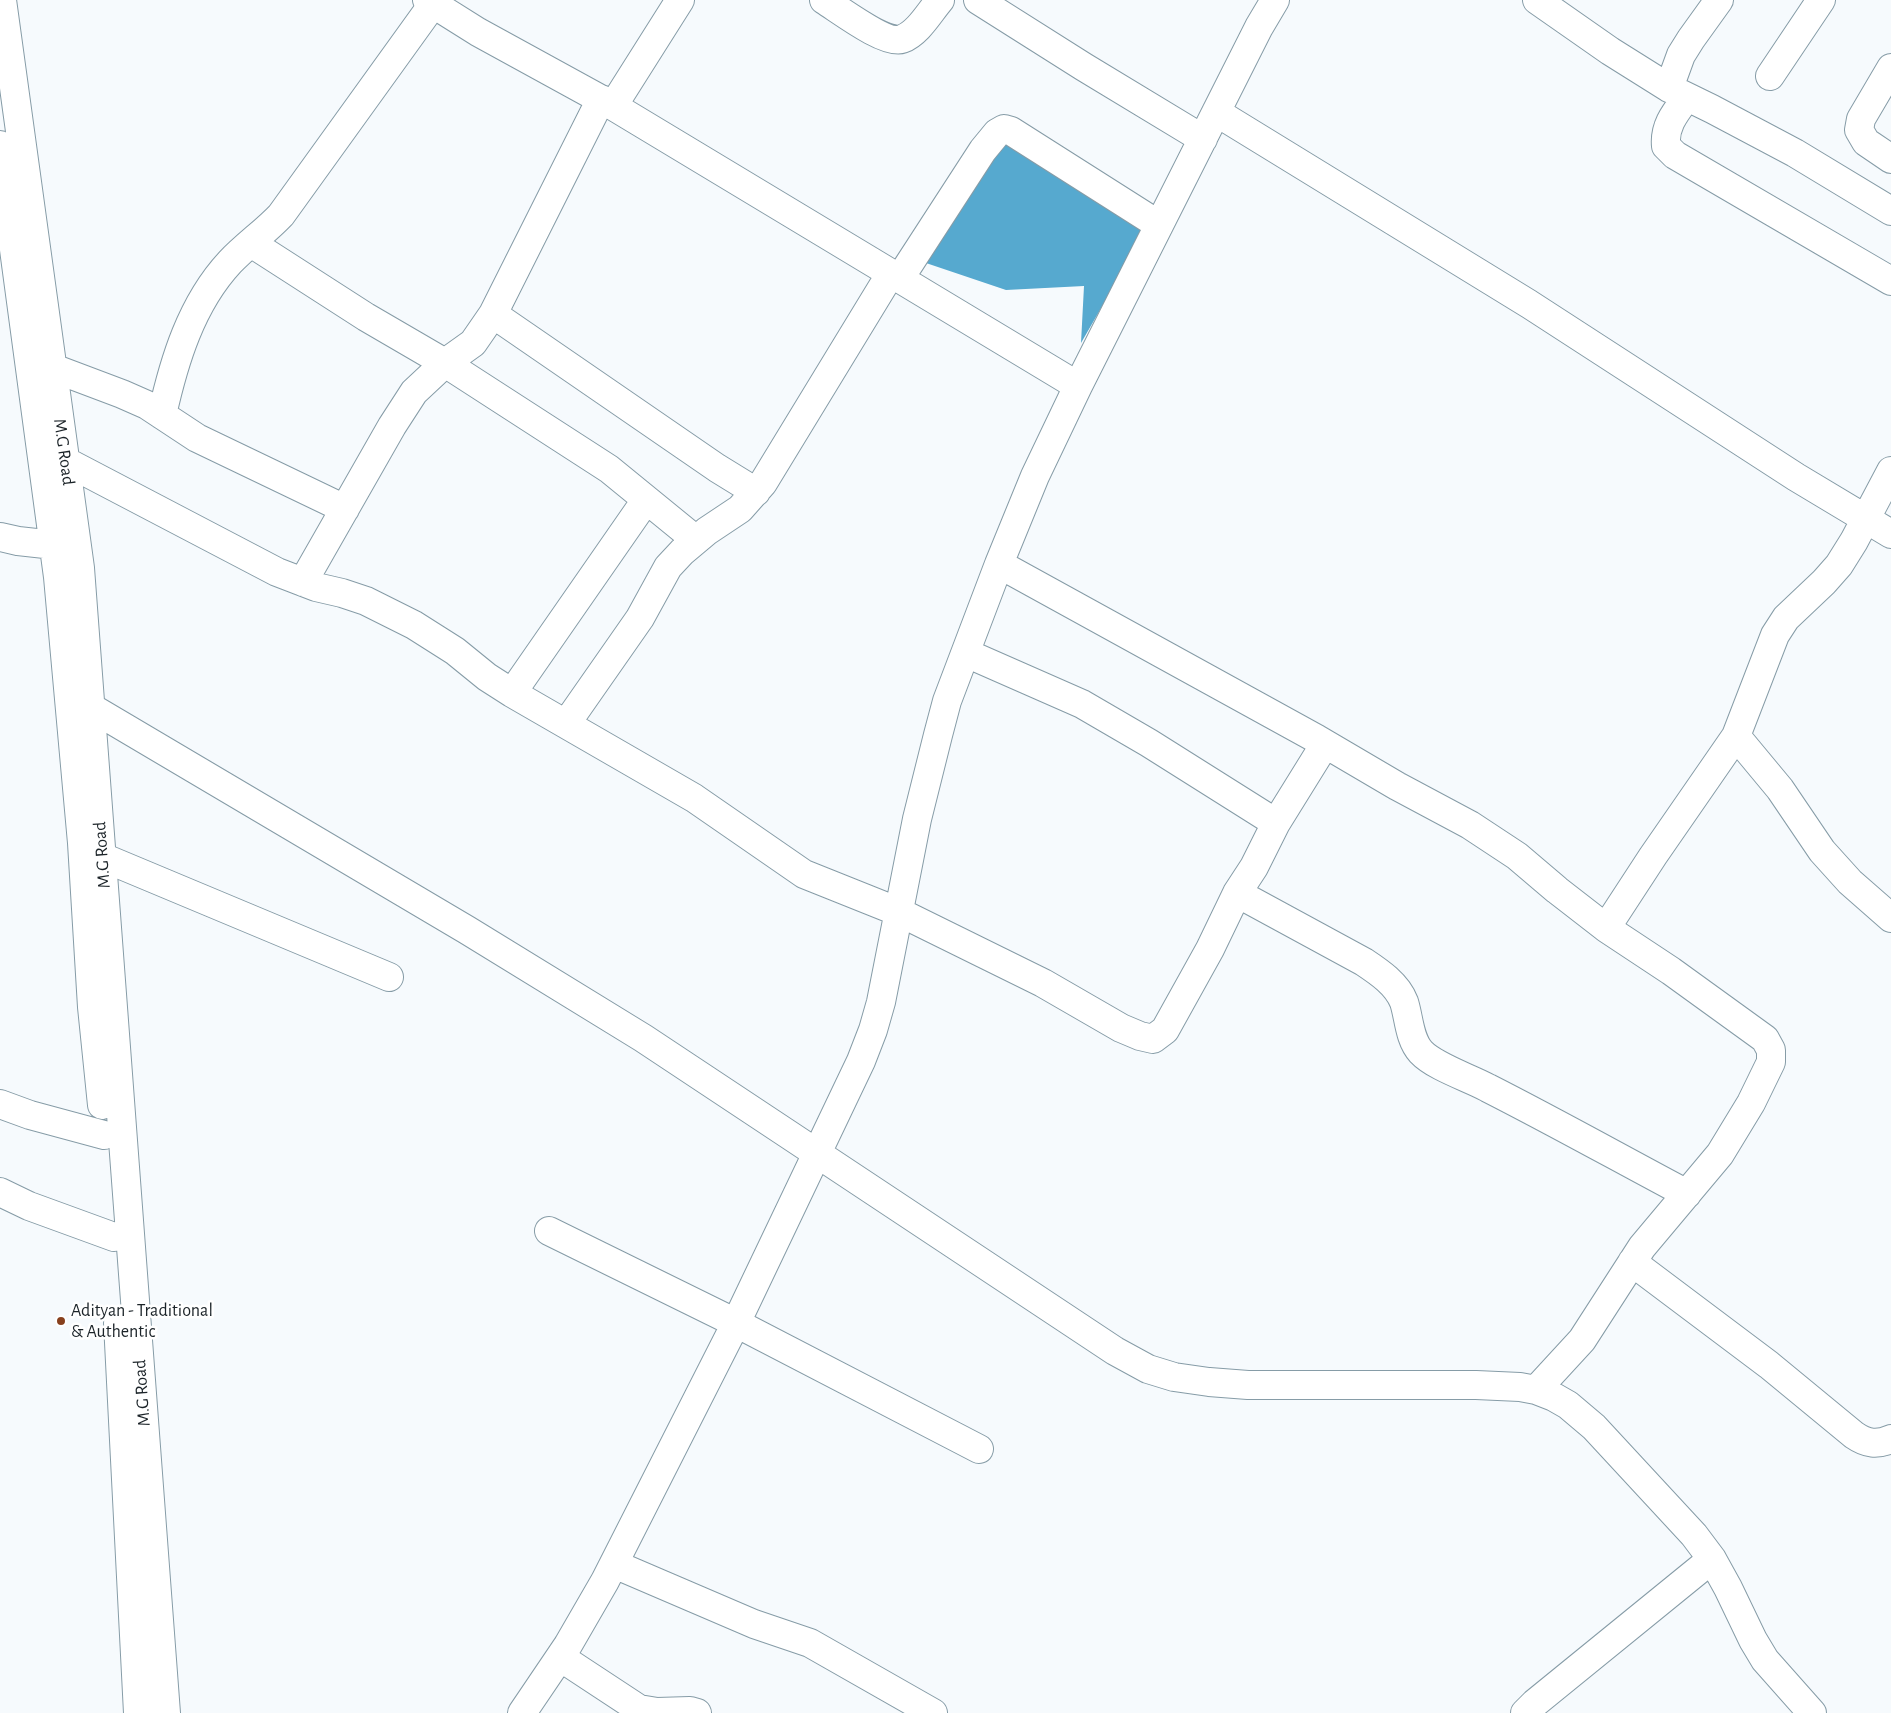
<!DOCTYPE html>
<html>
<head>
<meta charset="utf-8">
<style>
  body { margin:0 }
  canvas { display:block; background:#f6fafd }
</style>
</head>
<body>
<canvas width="1891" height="1713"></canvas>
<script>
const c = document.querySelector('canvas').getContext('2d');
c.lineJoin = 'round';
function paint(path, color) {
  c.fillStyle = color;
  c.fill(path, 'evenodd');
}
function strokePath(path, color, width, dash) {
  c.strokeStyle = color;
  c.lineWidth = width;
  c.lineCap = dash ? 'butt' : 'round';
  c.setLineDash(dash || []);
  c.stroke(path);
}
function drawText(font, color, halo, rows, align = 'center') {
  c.font = font + ' "Alegreya Sans",sans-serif';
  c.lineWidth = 5;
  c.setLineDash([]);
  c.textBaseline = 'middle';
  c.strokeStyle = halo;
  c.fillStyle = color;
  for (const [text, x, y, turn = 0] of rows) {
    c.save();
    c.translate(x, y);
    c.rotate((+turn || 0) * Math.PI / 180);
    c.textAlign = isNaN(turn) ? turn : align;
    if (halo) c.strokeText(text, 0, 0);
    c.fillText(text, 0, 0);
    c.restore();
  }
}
const water = new Path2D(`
  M1015 139 1146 230 1081 343 1084 286 1006 290 923 262 999 146Z`);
const minor = new Path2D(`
  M2 0 80 568 166 1713
  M427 0 478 32 613 106 1078 386
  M824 0C840 10 886 45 902 39 918 33 929 13 940 0
  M978 0 1084 67 1203 139
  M1537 0 1610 51 1669 88 1712 109 1795 153 1891 211
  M1891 68 1861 119 1859 130 1866 142 1891 159
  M1770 76 1821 0
  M1669 88 1681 55 1691 39 1719 0
  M1687 97C1675 113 1664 126 1666 146L1675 155 1891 281
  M613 106 680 0
  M1216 112 1529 304 1796 477 1891 534
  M0 145 58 577 82 843 92 1007 102 1105
  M251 243 366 317 445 363 609 469 696 540
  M900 278 983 150 997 133 1004 129 1011 131 1159 225
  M493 314 717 468 756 492
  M53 368 122 394 147 405 197 438 345 509
  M162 415C174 361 191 304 230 262 246 245 265 232 281 215L433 4
  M65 461 277 572 316 587 342 593 366 601 414 625 455 651 487 677 512 693 694 798 804 874 899 912 1043 983 1121 1028 1140 1036 1153 1039 1165 1030 1210 949 1237 893 1254 867 1276 823 1325 744
  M0 537 18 541 54 545
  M999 564 1317 739 1397 786 1470 825 1517 856 1557 890 1606 928 1671 971 1765 1039 1771 1050V1062L1751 1103 1720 1154 1642 1247 1582 1340 1536 1390
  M303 582 392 426 414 392 445 363 473 343 493 314 601 99
  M966 653 1082 704 1149 743 1276 823
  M512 693 646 500
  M90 707 467 930 643 1038 1115 1351 1148 1369 1174 1377 1209 1382 1248 1385H1476L1520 1387 1536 1390 1554 1397 1568 1405 1594 1427 1694 1535 1712 1559 1728 1588 1753 1640 1765 1660 1812 1713
  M566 724 640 618 668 567 682 552 707 531 740 509 763 483 891 273
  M1736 736 1780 789 1822 851 1850 882 1891 918
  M102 857 389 977
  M1237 893 1364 962C1379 972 1397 984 1404 1002 1409 1017 1409 1039 1421 1052 1435 1067 1470 1078 1488 1088 1555 1122 1621 1159 1687 1194
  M1606 928 1653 856 1736 736 1775 635 1786 618 1824 582 1839 565 1854 541 1891 471
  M0 1104 30 1115 104 1135
  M0 1192 29 1206 114 1237
  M549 1231 736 1323 979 1449
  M1632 1262 1769 1365 1854 1435C1867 1444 1877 1445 1891 1439
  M118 1323 138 1713
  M614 1564 754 1624 810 1643 933 1713
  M560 1657 639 1709 657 1712 690 1711 697 1713
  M522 1713 568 1645 605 1581 736 1323 861 1061 873 1030 881 1002 917 819 938 735 947 701 999 564 1035 476 1078 386 1259 27 1275 0
  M1525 1713 1535 1703 1712 1559`);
const markers = [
  [61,1321,5,"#87401d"]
];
const streetNames = [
  ["M.G Road",64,452,82],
  ["M.G Road",102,855,-94],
  ["M.G Road",142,1393,-94]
];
const poiNames = [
  ["Adityan - Traditional",71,1311],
  ["& Authentic",71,1332]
];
paint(water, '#56a9cf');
strokePath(minor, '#869ca7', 30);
strokePath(minor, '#fff', 28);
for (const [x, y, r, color] of markers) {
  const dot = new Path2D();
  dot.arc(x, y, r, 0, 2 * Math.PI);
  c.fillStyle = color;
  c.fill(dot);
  strokePath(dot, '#fff', 2);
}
drawText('18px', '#1c2429', '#fff', streetNames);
drawText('18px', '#1c2429', '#fff', poiNames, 'left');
</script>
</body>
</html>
